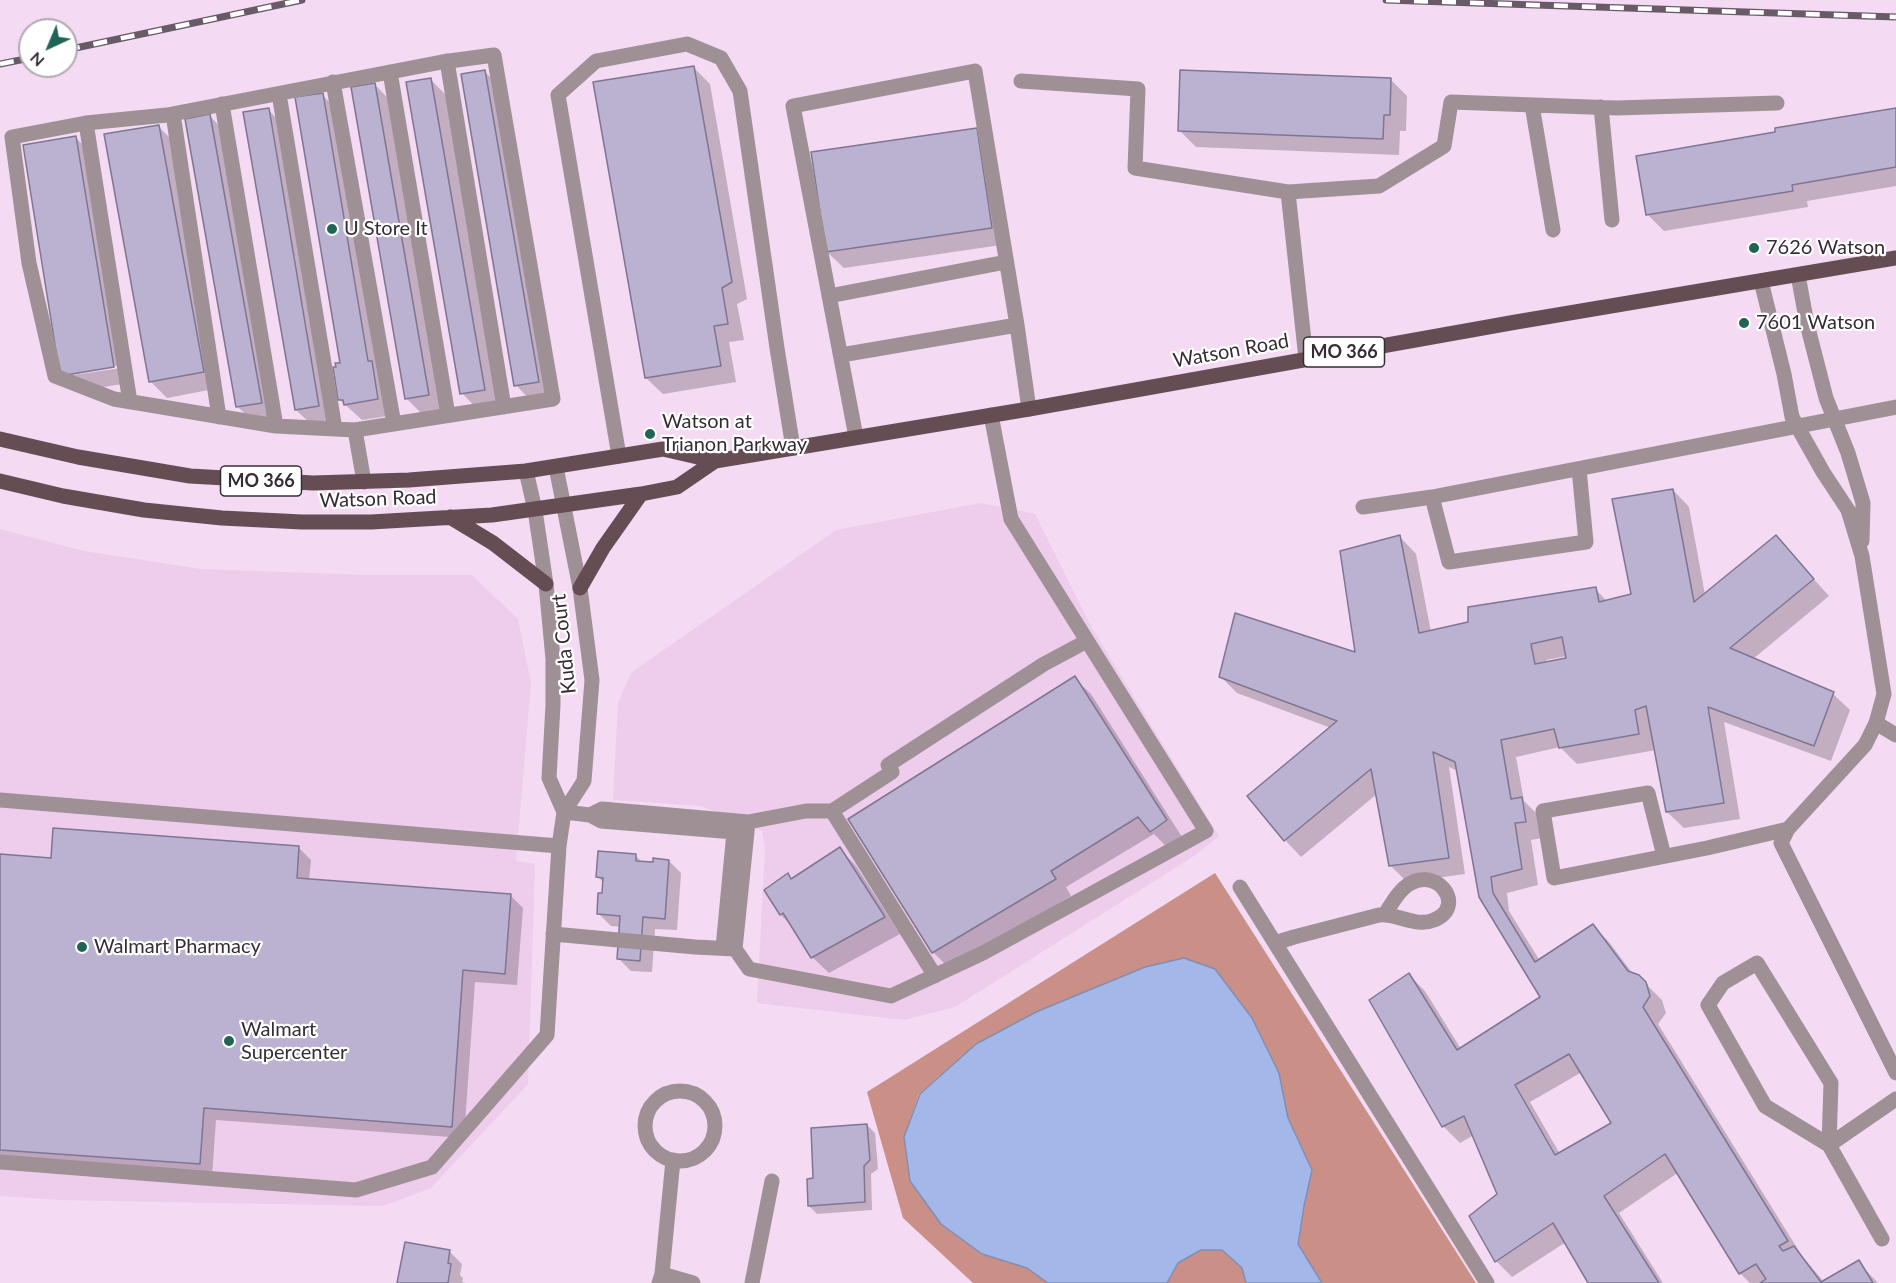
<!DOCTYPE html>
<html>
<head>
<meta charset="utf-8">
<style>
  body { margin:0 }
  #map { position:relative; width:1896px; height:1283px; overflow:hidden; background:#f4daf2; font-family:Lato,sans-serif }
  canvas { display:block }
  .north { position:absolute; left:18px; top:18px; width:60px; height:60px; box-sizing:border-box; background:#fff; border:2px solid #afabae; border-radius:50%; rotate:224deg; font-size:16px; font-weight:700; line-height:24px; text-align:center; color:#362c35 }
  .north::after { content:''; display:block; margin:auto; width:21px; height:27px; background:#1f6455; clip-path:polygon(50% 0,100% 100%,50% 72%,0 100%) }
</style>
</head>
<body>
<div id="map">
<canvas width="1896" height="1283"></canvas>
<div class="north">N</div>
</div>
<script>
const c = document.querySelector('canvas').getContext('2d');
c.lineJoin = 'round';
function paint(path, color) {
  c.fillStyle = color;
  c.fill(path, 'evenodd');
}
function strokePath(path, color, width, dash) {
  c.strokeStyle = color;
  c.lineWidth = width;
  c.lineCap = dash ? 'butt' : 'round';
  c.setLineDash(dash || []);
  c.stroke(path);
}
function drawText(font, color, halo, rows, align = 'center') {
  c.font = font + ' Lato,sans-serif';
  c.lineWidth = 4.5;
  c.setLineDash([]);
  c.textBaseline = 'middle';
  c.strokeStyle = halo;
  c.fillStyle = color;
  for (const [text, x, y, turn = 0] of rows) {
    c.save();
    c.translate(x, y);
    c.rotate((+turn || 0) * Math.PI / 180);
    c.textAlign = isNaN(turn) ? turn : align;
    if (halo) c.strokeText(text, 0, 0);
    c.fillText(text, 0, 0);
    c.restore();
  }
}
const built = new Path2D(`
  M981 503 1035 514 1092 628 1219 836 1194 856 955 1007 904 1020 757 1003 765 846 762 831 701 806 613 800 618 703 627 682 632 672 836 530Z
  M0 529 84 551 201 569 364 575H472L518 619 531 683 516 861 535 864 528 1084 431 1188 383 1206 59 1200 0 1196Z`);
const forest = new Path2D(`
  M1215 873 1476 1283H1322L1298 1244 1304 1206 1312 1170 1288 1118 1279 1073 1252 1018 1215 969 1184 959 1145 967 1093 989 976 1044 919 1094 904 1137 981 1254 1028 1268 1048 1283H973L903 1218 867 1092Z
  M1201 1250H1222L1242 1268 1246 1283H1167L1178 1263Z`);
const water = new Path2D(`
  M1184 958 1215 969 1252 1018 1279 1073 1288 1118 1312 1170 1304 1206 1298 1244 1322 1283H1246L1242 1268 1222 1250H1201L1178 1263 1167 1283H1048L1027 1268 982 1254 941 1224 910 1181 904 1137 920 1094 976 1044 1036 1012 1145 967Z`);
const shadow = new Path2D(`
  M693 67 710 84 747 299 737 304 744 340 729 342 736 382 663 394 646 378Z
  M485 72 501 88 555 398 532 402 516 385Z
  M431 80 447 96 501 406 478 410 462 393Z
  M1391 80 1407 96 1406 131H1400L1399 155 1196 147 1179 130Z
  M375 85 391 101 445 411 423 415 406 398Z
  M322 95 339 111 394 415 362 420 340 400 342 364Z
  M1896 109V186L1807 201 1808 207 1664 231 1648 215Z
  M268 110 285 126 335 422 313 426 296 410Z
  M210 116 226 133 277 419 254 423 238 407Z
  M158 126 175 143 219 388 167 398 150 381Z
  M976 129 1008 244 844 268 827 252Z
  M76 138 92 154 129 383 78 391 61 375ZM121 365V368L73 375V372Z
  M1673 490 1689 507 1705 595 1776 537 1829 596 1753 659 1833 694 1850 710 1831 761 1724 722 1740 819 1684 828 1667 812 1656 750 1577 764 1560 747 1516 757 1524 801 1538 815 1542 838 1531 840 1538 885 1507 893 1509 911 1540 961 1593 926 1609 942 1633 974 1638 976 1662 1000 1666 1013 1658 1024 1802 1256 1824 1282 1858 1262 1878 1283H1750L1740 1273 1679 1172 1619 1213 1663 1283H1590L1566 1242 1512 1277 1496 1261 1499 1194 1474 1135 1460 1143 1443 1126 1409 975 1425 991 1461 1049 1542 998 1480 897 1458 771 1449 767 1465 874 1407 882 1391 866 1377 794 1301 857 1285 840 1249 796 1331 728 1237 693 1220 676 1357 654 1400 537 1416 554 1431 632 1595 589 1607 601 1633 595ZM1567 656 1568 659 1547 663 1546 660ZM1582 1072 1613 1123 1560 1154 1530 1102Z
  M1074 678 1091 694 1182 837 1168 848 1154 834 1066 887 1071 896 949 968 933 952Z
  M298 847 311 860 309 880 510 895 523 908 517 985 475 982 464 1138 216 1120 212 1176 0 1161V856L52 860Z
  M840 849 856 866 900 934 829 973 812 957 794 928 781 915 766 890 787 875 792 880Z
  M635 855 643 863 669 861 681 873 677 930 655 929 652 972 631 971 618 958 621 927 611 926 598 913 603 895 604 883 598 877Z
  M867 1125 875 1133 878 1169 871 1174 872 1210 817 1214 809 1206 814 1179Z
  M450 1252 462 1264 460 1275 463 1278 462 1282 466 1283H399Z`);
const building = new Path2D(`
  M694 66 732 282 722 288 728 324 714 326 721 366 645 378 593 82Z
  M485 70 539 382 514 386 461 74Z
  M1180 70 1391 78 1390 115H1384L1383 139 1178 131Z
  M431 78 485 390 460 394 406 82Z
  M375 83 429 395 405 399 351 87Z
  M323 93 368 361H372L378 399 344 405 343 400H338L333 367H336L335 363H340L295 97Z
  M269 108 319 406 295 410 243 112Z
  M1896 108V167L1792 185 1793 191 1646 215 1636 156 1775 132V128Z
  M210 114 262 403 236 407 185 119Z
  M159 125 204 372 149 382 104 134Z
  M977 128 992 228 826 252 811 152Z
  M76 136 114 367 60 376 23 145Z
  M1673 489 1694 602 1776 535 1814 579 1730 648 1834 692 1814 746 1708 707 1724 803 1666 812 1646 706 1635 710 1639 734 1559 748 1554 729 1501 740 1511 799 1522 797 1526 822 1515 823 1522 869 1491 877 1493 893 1535 962 1593 924 1628 971 1639 975 1646 982 1650 996 1643 1007 1788 1241 1779 1246 1783 1251 1794 1246 1821 1282 1859 1260 1873 1283H1760L1766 1279 1756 1264 1739 1274 1665 1154 1604 1196 1659 1283H1588L1553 1223 1495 1262 1469 1216 1497 1194 1464 1116 1442 1127 1369 1000 1409 973 1457 1050 1540 997 1479 897 1455 762 1433 752 1449 858 1389 866 1371 769 1284 841 1247 796 1337 721 1219 677 1235 613 1355 652 1340 551 1400 535 1419 633 1468 622V607L1596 587 1599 602 1631 594 1612 499ZM1562 637 1566 658 1535 664 1531 644ZM1569 1054 1611 1123 1555 1155 1515 1085Z
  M1075 676 1167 820 1150 832 1138 817 1051 871 1056 879 932 953 848 819Z
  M53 828 299 846 297 878 511 894 505 974 463 970 452 1127 204 1108 200 1164 0 1150V854L51 858Z
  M840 847 885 917 811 958 783 913 780 915 764 890 788 873 791 879Z
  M598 851 636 854V861L653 862V858L669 860 665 919 643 917 640 961 617 959 620 916 597 914 598 893H602L603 878 596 877Z
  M867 1124 870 1160 864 1166 865 1202 808 1206 807 1179 813 1178 811 1128Z
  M405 1242 450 1250 448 1263 451 1264 448 1283H397Z`);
const minor = new Path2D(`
  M447 61 504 407
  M390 72 448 415
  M1021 81 1138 89 1135 168 1288 192
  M333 82 394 424
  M279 94 335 429
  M222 104 276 426
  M1532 105 1553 230
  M1601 107 1612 220
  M173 114 219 417
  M86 123 130 402
  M1798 275 1807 324 1826 398 1848 453 1863 503 1862 541
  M1761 281 1784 374 1792 417 1823 472 1848 510 1862 556 1884 694 1876 723 1865 745 1788 829 1781 843 1896 1073
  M829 296 1006 262
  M841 355 1017 325
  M1306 359 1288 192 1379 186 1444 146 1451 102 1617 108 1777 103
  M355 430 276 426 114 399 55 376 29 263 12 137 86 123 167 115 442 62 494 55 553 399 355 430 364 482
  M856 437 793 106 975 71 1017 325 1029 409
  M619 456 558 95 596 61 687 44 721 58 740 91 777 348 793 448
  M526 471 535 510 546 584 553 659V705L549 778 564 812
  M1432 497 1449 562 1586 542 1579 469
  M1363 507 1432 497 1896 407
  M1876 723 1896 735
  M0 800 559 846
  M832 811 935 976
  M564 812 590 815 601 821 734 832 723 948
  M590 815 602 809 748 822 806 811H832L892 772 888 765 1044 664 1087 641
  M1664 856 1648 793 1543 811 1554 878 1707 848 1788 829
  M1240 887 1487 1283
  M553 934 695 947 735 949 748 822
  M1275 943 1294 937 1379 915C1397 913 1416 928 1434 920 1469 906 1434 861 1404 888 1396 895 1391 905 1385 914
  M735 949 749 969 891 996 983 953 1206 831 1011 519 991 415
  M1757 963 1831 1083 1829 1145 1765 1106 1708 1005 1723 983Z
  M645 1126a35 35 0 1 1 70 0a35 35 0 1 1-70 0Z
  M0 1162 356 1190 432 1167 547 1035 559 846 564 812 584 781 592 680 580 588 556 467
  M1882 1239 1829 1145 1896 1099
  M662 1274 693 1283
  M659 1283 662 1274 673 1160
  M752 1283 772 1181`);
const major = new Path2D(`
  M0 439 78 457 190 476 313 483 409 480 526 471 663 449 715 461 1029 409 1516 322 1896 258
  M0 481 63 496 144 510 222 518 302 522H371L492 515 641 494 677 487 715 461
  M450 517 493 543 546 584
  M580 588 603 548 641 494`);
const rail = new Path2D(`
  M1386 0 1896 17
  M66 50 302 0
  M0 64 30 58`);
const markers = [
  [332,229,6,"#1f6455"],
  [1754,248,6,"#1f6455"],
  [1744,323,6,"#1f6455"],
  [650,434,6,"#1f6455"],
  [82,947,6,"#1f6455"],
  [229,1041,6,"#1f6455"]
];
const shields = [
  [1344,352,81],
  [261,481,81]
];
const shieldNames = [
  ["MO 366",1344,352],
  ["MO 366",261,481]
];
const poiNames = [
  ["U Store It",344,229],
  ["7626 Watson",1766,248],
  ["7601 Watson",1756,323],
  ["Watson at",662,422],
  ["Trianon Parkway",662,445],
  ["Walmart Pharmacy",94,947],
  ["Walmart",241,1030],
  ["Supercenter",241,1053]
];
const streetNames = [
  ["Watson Road",1231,351,-10],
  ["Watson Road",378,499,-2],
  ["Kuda Court",564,644,-96]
];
paint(built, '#edcdeb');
paint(forest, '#ca9087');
paint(water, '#a3b7e8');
strokePath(water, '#828db2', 1.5);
paint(shadow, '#0003');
paint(building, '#bab2d0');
strokePath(building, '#7e7692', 1.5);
strokePath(minor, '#9f9095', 15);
strokePath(major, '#664d54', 15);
strokePath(rail, '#685a67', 7);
strokePath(rail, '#fff', 4.5, [14]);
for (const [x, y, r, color] of markers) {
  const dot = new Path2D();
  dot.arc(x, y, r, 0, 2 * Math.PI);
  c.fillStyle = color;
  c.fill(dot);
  strokePath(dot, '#fff', 2);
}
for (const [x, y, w] of shields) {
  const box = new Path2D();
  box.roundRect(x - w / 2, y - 15, w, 30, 4.5);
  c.fillStyle = '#fff';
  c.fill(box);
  strokePath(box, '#362c35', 1.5);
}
drawText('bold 18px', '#362c35', null, shieldNames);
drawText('20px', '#362c35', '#fff', poiNames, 'left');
drawText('20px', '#362c35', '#fff', streetNames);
</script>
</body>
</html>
